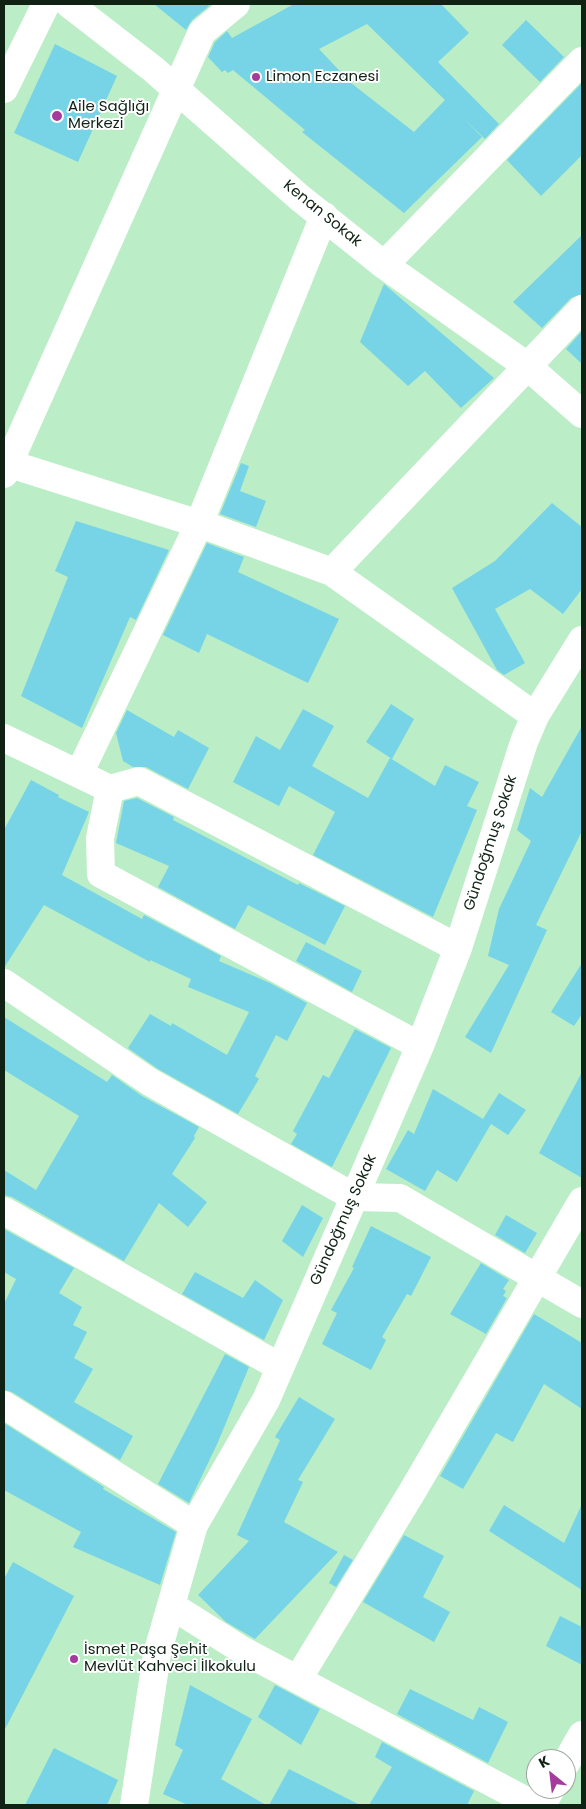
<!DOCTYPE html>
<html>
<head>
<meta charset="utf-8">
<style>
  body { margin:0 }
  #map { position:relative; width:586px; height:1809px; overflow:hidden; background:#bbedc6; font-family:Poppins,sans-serif }
  canvas { display:block }
  .frame { position:absolute; inset:0; border:5px solid #0f2214; pointer-events:none }
  .north { position:absolute; left:526px; top:1749px; width:50px; height:50px; box-sizing:border-box; background:#fff; border:1px solid #9fa7a1; border-radius:50%; rotate:331deg; font-size:14px; font-weight:700; line-height:20px; text-align:center; color:#0f2214 }
  .north::after { content:''; display:block; margin:auto; width:18px; height:22px; background:#a53b9c; clip-path:polygon(50% 0,100% 100%,50% 72%,0 100%) }
</style>
</head>
<body>
<div id="map">
<canvas width="586" height="1809"></canvas>
<div class="frame"></div>
<div class="north">K</div>
</div>
<script>
const c = document.querySelector('canvas').getContext('2d');
c.lineJoin = 'round';
function paint(path, color) {
  c.fillStyle = color;
  c.fill(path, 'evenodd');
}
function strokePath(path, color, width, dash) {
  c.strokeStyle = color;
  c.lineWidth = width;
  c.lineCap = dash ? 'butt' : 'round';
  c.setLineDash(dash || []);
  c.stroke(path);
}
function drawText(font, color, halo, rows, align = 'center') {
  c.font = font + ' Poppins,sans-serif';
  c.lineWidth = 4;
  c.setLineDash([]);
  c.textBaseline = 'middle';
  c.strokeStyle = halo;
  c.fillStyle = color;
  for (const [text, x, y, turn = 0] of rows) {
    c.save();
    c.translate(x, y);
    c.rotate((+turn || 0) * Math.PI / 180);
    c.textAlign = isNaN(turn) ? turn : align;
    if (halo) c.strokeText(text, 0, 0);
    c.fillText(text, 0, 0);
    c.restore();
  }
}
const building = new Path2D(`
  M154 4H208L209 6 192 20 186 30Z
  M294 4H441L469 33 438 62 499 124 485 139 463 118 482 137 404 213 302 132 305 130 233 70 228 73 225 70 222 72 208 57 215 42 227 31 232 38ZM367 24 445 100 414 132 351 83 319 49Z
  M526 20 564 57 540 82 502 45Z
  M55 44 117 76 78 162 14 133Z
  M582 83V155L541 196 507 160Z
  M582 235V294L571 298 542 328 513 302Z
  M384 284 494 378 461 408 425 371 408 386 360 342Z
  M582 331V364L566 349Z
  M241 463 249 466 240 491 266 501 256 527 220 514Z
  M552 503 582 527V589L563 614 530 589 495 609 525 663 504 675 497 670 452 588 495 561Z
  M76 521 169 550 136 620 130 617 82 728 21 696 68 577 55 571Z
  M207 543 244 557 238 572 339 619 308 683 207 634 199 653 163 635Z
  M391 704 414 719 392 759 366 742Z
  M303 709 334 726 312 766 368 798 390 758 435 786 445 765 479 782 467 806 477 810 433 917 313 855 335 812 289 786 279 806 233 782 256 736 280 750Z
  M127 710 174 737 178 730 209 748 188 789 146 767H133L123 761 116 733Z
  M582 726V831L536 925 547 930 491 1053 465 1037 509 965 488 956 499 909 531 841 517 830 530 788 542 797Z
  M31 780 59 795 58 797 89 812 62 875 142 919 144 915 221 956 219 961 270 983 307 1003 287 1041 276 1035 255 1076 259 1079 238 1114 158 1069 128 1048 150 1014 171 1026 172 1023 227 1055 249 1012 188 987 191 979 150 960V962L44 905 4 968V830Z
  M137 798 174 817 173 820 298 885 299 883 345 906 325 945 248 905 235 929 158 887 169 866 116 843 124 801Z
  M306 942 362 971 352 992 296 961Z
  M582 963V1014L574 1026 551 1012Z
  M4 1017 107 1082 112 1075 142 1096 199 1127 194 1136 195 1138 172 1174 207 1202 188 1227 159 1203 124 1261 12 1197 4 1195V1170L36 1190 79 1116 4 1070Z
  M355 1029 391 1048 332 1167 291 1144 297 1134 293 1131 323 1075 329 1078Z
  M582 1072V1178L539 1153Z
  M433 1089 483 1119 499 1093 526 1110 508 1135 491 1124 457 1182 437 1170 425 1191 386 1169 408 1130 414 1134Z
  M302 1205 323 1218 303 1257 282 1241Z
  M506 1215 537 1233 525 1253 495 1235Z
  M371 1226 431 1257 411 1296 407 1294 382 1337 386 1340 371 1370 322 1344 337 1313 331 1310 354 1268 352 1267Z
  M4 1229 74 1268 59 1293 82 1307 73 1325 87 1332 74 1358 93 1369 74 1402 133 1436 120 1460 12 1392 4 1390V1304L16 1279 4 1272Z
  M481 1263 509 1280 503 1289 506 1291 503 1296 507 1298 486 1334 450 1314Z
  M195 1272 243 1298 255 1280 283 1300 264 1340 182 1294Z
  M534 1314 582 1343V1409L544 1384 513 1442 496 1433 463 1489 440 1476Z
  M225 1354 249 1367 218 1442 189 1503 158 1484Z
  M299 1397 335 1419 298 1480 303 1482 284 1522 338 1552 255 1639 226 1622 198 1595 249 1541 237 1535 280 1440 275 1437Z
  M4 1423 104 1487 103 1489 176 1532 160 1585 73 1547 81 1532 4 1490Z
  M582 1504V1590L489 1531 504 1505 564 1543Z
  M404 1535 444 1556 423 1597 450 1612 434 1642 363 1602Z
  M344 1555 353 1560 336 1587 329 1583Z
  M13 1562 74 1596 4 1731V1579Z
  M560 1616 582 1627V1665L546 1646Z
  M190 1685 252 1719 221 1779 266 1805H188L163 1794 183 1750 175 1745Z
  M275 1685 320 1709 301 1745 258 1717Z
  M410 1689 473 1720 479 1707 508 1722 488 1763 397 1714Z
  M382 1742 474 1791 467 1805H369L392 1767 375 1757Z
  M54 1748 118 1780 107 1805H25Z
  M289 1769 360 1805H269Z`);
const minor = new Path2D(`
  M69 4 153 69 300 198 384 265 527 366 582 414
  M4 89 46 4
  M384 265 582 61
  M4 462 209 527 332 572 535 716
  M4 474 202 32 236 4
  M332 572 582 309
  M4 738 110 789 100 838 101 874 420 1046
  M79 774 199 524 324 216
  M110 789 139 781 458 948
  M4 983 150 1082 354 1197 400 1198 582 1304
  M4 1211 280 1367
  M4 1405 194 1525
  M172 1606 242 1650 534 1805
  M298 1679 412 1492 582 1201
  M566 1763 582 1735
  M134 1805 157 1654 194 1525 266 1400 420 1046 458 948 524 742 535 716 582 640
  M542 1805 551 1789`);
const markers = [
  [256,77,5,"#a53b9c"],
  [57,116,6,"#a53b9c"],
  [74,1659,5,"#a53b9c"]
];
const poiNames = [
  ["Limon Eczanesi",266,77],
  ["Aile Sağlığı",68,107],
  ["Merkezi",68,124],
  ["İsmet Paşa Şehit",84,1650],
  ["Mevlüt Kahveci İlkokulu",84,1667]
];
const streetNames = [
  ["Kenan Sokak",322,214,39],
  ["Gündoğmuş Sokak",491,843,-72],
  ["Gündoğmuş Sokak",344,1220,-66]
];
paint(building, '#76d4e6');
strokePath(minor, '#fff', 28);
for (const [x, y, r, color] of markers) {
  const dot = new Path2D();
  dot.arc(x, y, r, 0, 2 * Math.PI);
  c.fillStyle = color;
  c.fill(dot);
  strokePath(dot, '#fff', 2);
}
drawText('15px', '#0f2214', '#fff', poiNames, 'left');
drawText('15px', '#0f2214', '#fff', streetNames);
</script>
</body>
</html>
